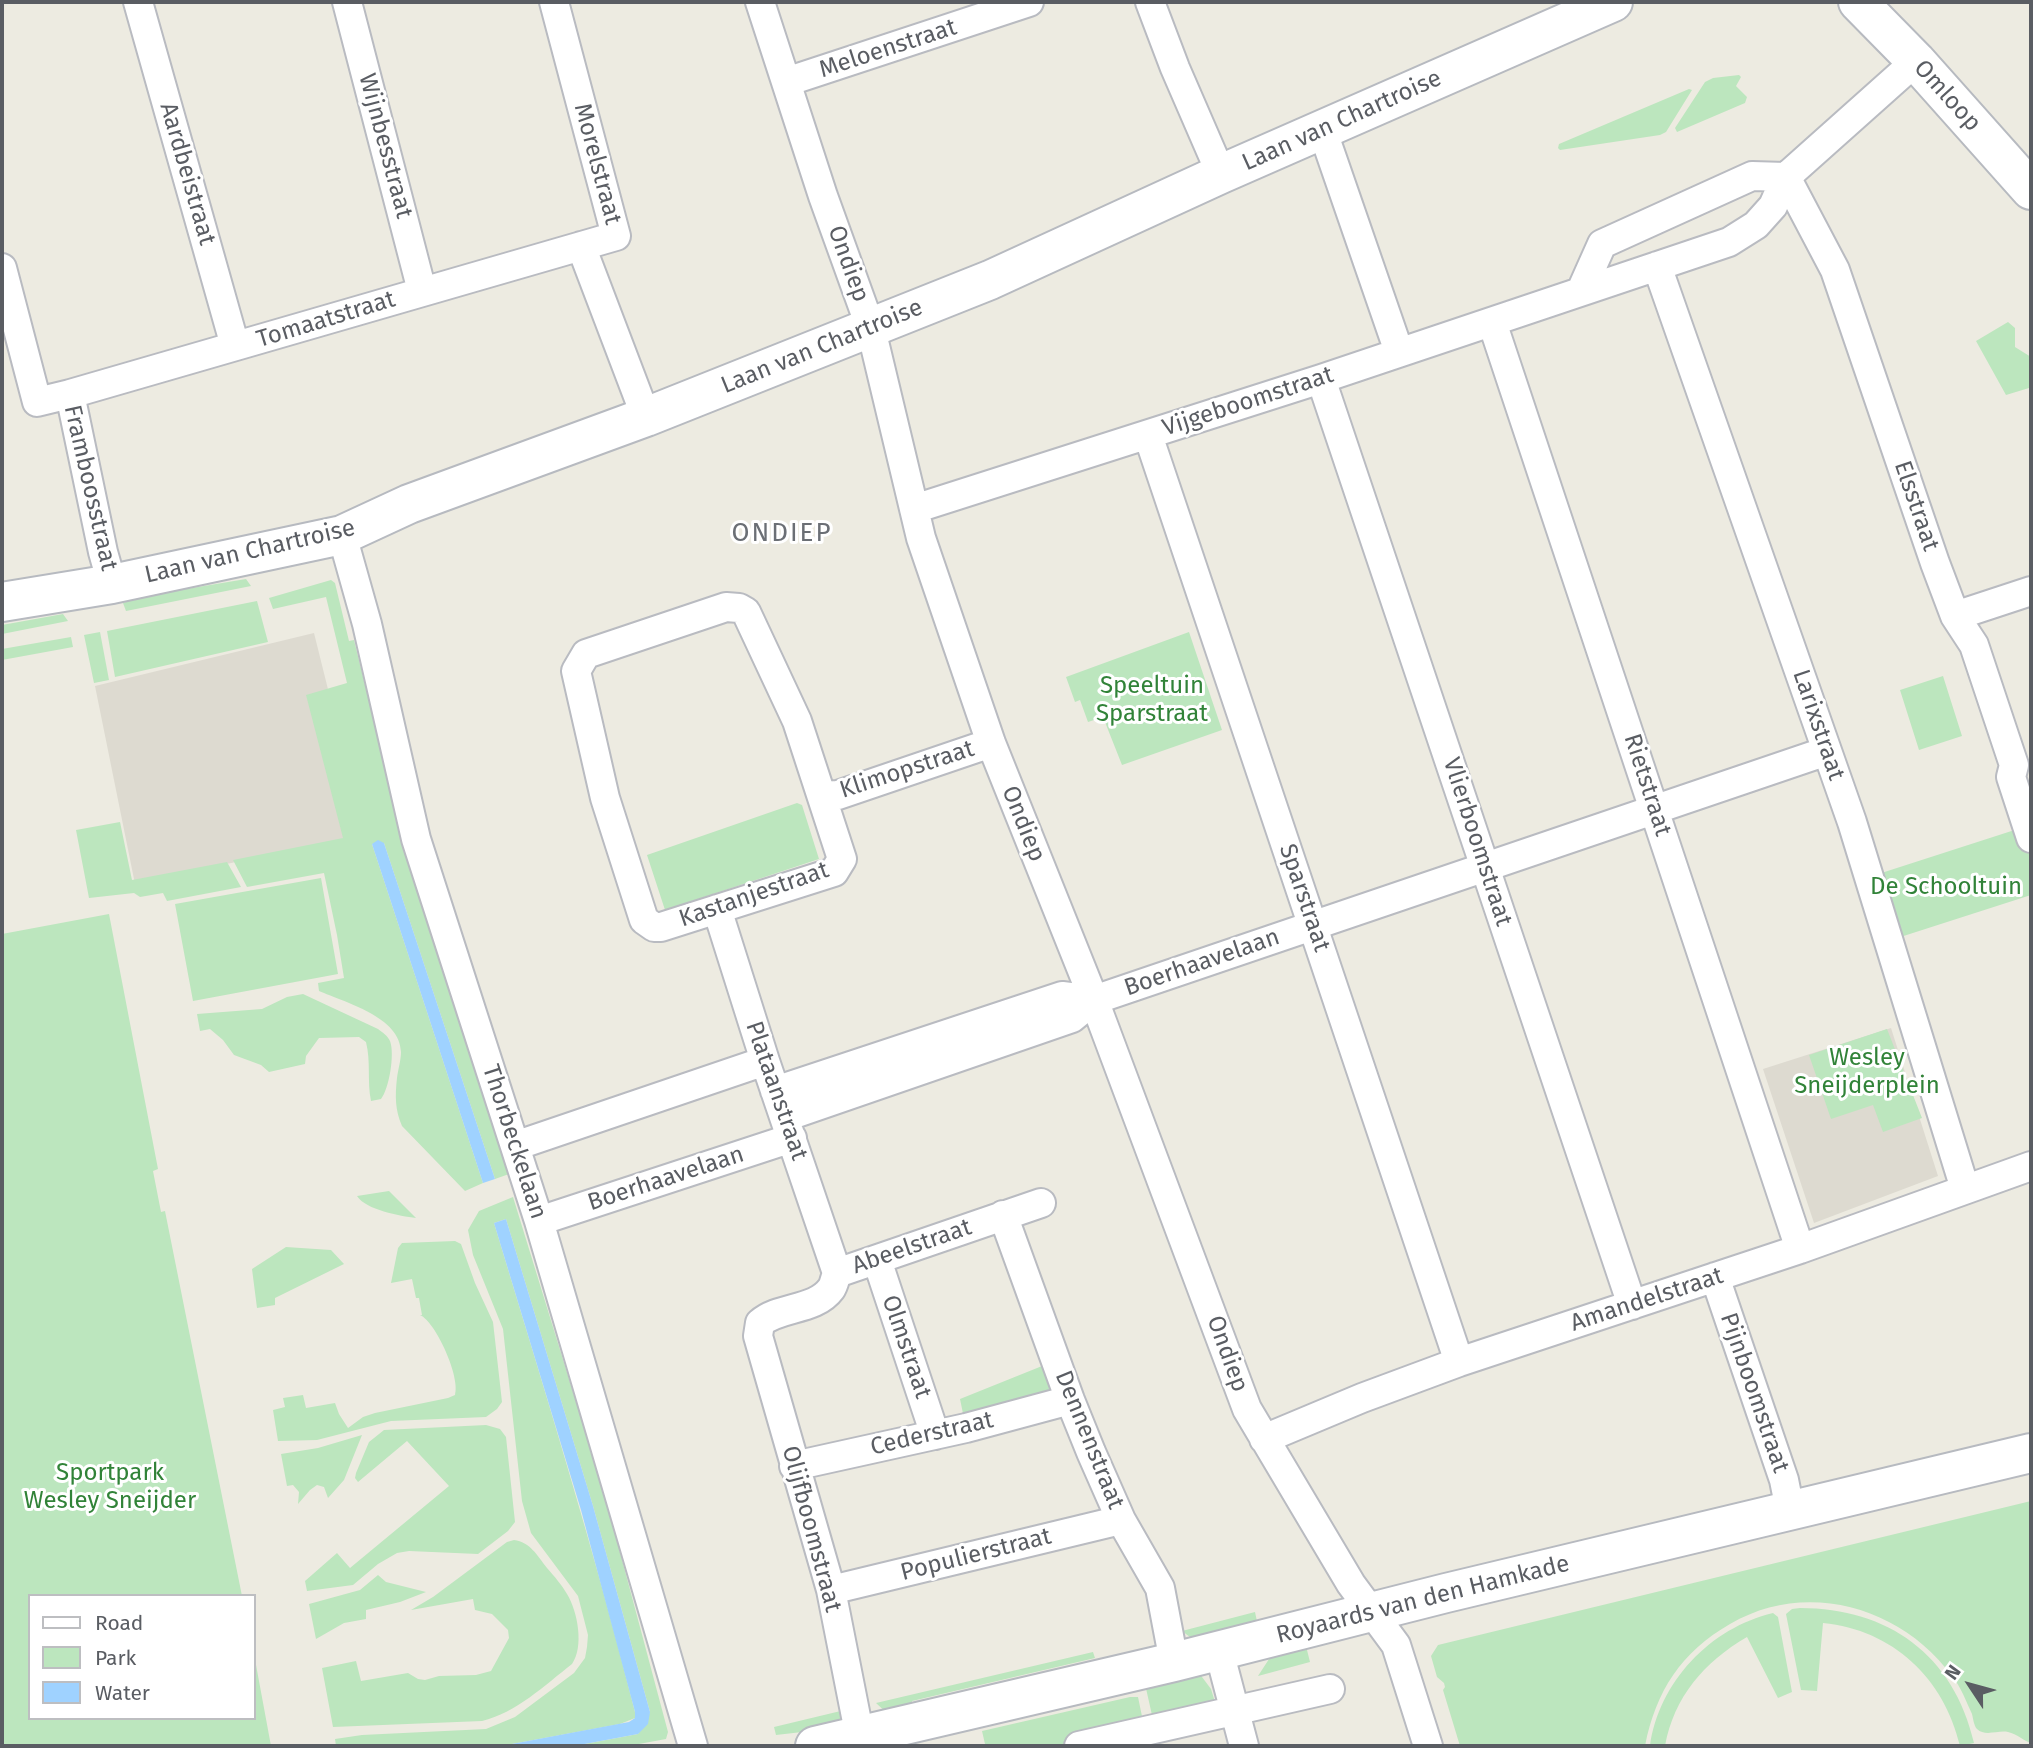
<!DOCTYPE html>
<html>
<head>
<meta charset="utf-8">
<style>
  body { margin:0 }
  #map { position:relative; width:2033px; height:1748px; overflow:hidden; background:#edebe1; font-family:"Fira Sans",sans-serif }
  canvas { display:block }
  .frame { position:absolute; inset:0; border:4px solid #5a5d63; pointer-events:none }
  .legend { position:absolute; left:28px; top:1594px; width:228px; height:126px; box-sizing:border-box; background:#fff; border:2px solid #bdbec1; margin:0; padding:9px 12px; list-style:none; font-size:21px; color:#5a5d63 }
  .legend li { display:flex; align-items:center; gap:14px; height:35px }
  .legend b { width:35px; border:2px solid #bdbec1 }
  .north { position:absolute; left:1935px; top:1650px; width:70px; height:70px; -webkit-text-stroke:5px #fff; paint-order:stroke; rotate:306deg; font-size:19px; font-weight:700; line-height:28px; text-align:center; color:#5a5d63 }
  .north::after { content:''; display:block; margin:auto; width:24px; height:32px; background:#5a5d63; clip-path:polygon(50% 0,100% 100%,50% 72%,0 100%) }
</style>
</head>
<body>
<div id="map">
<canvas width="2033" height="1748"></canvas>
<div class="frame"></div>
<ul class="legend">
<li><b style="height:9px;background:#fff"></b>Road</li>
<li><b style="height:19px;background:#bce6be"></b>Park</li>
<li><b style="height:19px;background:#9fd2ff"></b>Water</li>
</ul>
<div class="north">N</div>
</div>
<script>
const c = document.querySelector('canvas').getContext('2d');
c.lineJoin = 'round';
function paint(path, color) {
  c.fillStyle = color;
  c.fill(path, 'evenodd');
}
function strokePath(path, color, width, dash) {
  c.strokeStyle = color;
  c.lineWidth = width;
  c.lineCap = dash ? 'butt' : 'round';
  c.setLineDash(dash || []);
  c.stroke(path);
}
function drawText(font, color, halo, rows, align = 'center') {
  c.font = font + ' "Fira Sans",sans-serif';
  c.lineWidth = 6;
  c.setLineDash([]);
  c.textBaseline = 'middle';
  c.strokeStyle = halo;
  c.fillStyle = color;
  for (const [text, x, y, turn = 0] of rows) {
    c.save();
    c.translate(x, y);
    c.rotate((+turn || 0) * Math.PI / 180);
    c.textAlign = isNaN(turn) ? turn : align;
    if (halo) c.strokeText(text, 0, 0);
    c.fillText(text, 0, 0);
    c.restore();
  }
}
const education = new Path2D(`
  M314 633 364 834 135 884 95 686Z
  M1891 1028 1938 1176 1814 1223 1763 1069Z`);
const green = new Path2D(`
  M1739 75 1741 77 1736 86 1747 97 1745 103 1677 132 1675 128 1705 82 1713 78Z
  M1689 89 1692 90 1666 132 1660 135 1560 150 1558 148 1559 144Z
  M2008 322 2015 328V347L2031 357V392L2029 388 2006 395 1976 341Z
  M246 579 251 586 126 611 123 603 144 596Z
  M331 580 335 583 349 641 354 640 400 827 509 1174 495 1179 384 843 372 844 483 1183 465 1191 402 1126C395 1110 395 1096 397 1078 398 1070 401 1060 401 1052 401 1017 344 1002 319 991L318 983 344 978 337 935 324 873 247 887 233 860 343 838 306 695 347 683 326 597 273 609 269 598Z
  M257 601 268 642 115 677 107 631Z
  M63 614 68 621 2 634V625Z
  M100 632 109 680 94 683 84 635Z
  M1189 632 1222 730 1122 765 1103 717 1088 722 1080 700 1075 702 1066 677Z
  M71 637 73 647 2 660V649Z
  M1943 676 1962 736 1919 750 1900 690Z
  M797 803 802 805 819 859 665 910 647 855Z
  M120 822 132 880 227 862 241 887 167 901 163 893 140 897 134 893 89 898 76 830Z
  M2027 826 2031 838V895L1888 941 1869 877Z
  M321 878 338 974 193 1001 175 904Z
  M109 914 158 1169 153 1171 161 1212 165 1211 242 1596H30V1718H254V1654L271 1746H2V934Z
  M303 994 378 1029C382 1032 388 1036 390 1041 395 1054 389 1089 381 1099L371 1101C367 1081 371 1062 366 1042L359 1037 319 1038 306 1056 305 1064 269 1072 261 1065 234 1055 223 1040 210 1029 200 1031 197 1014 262 1009 287 997Z
  M1887 1029 1922 1118 1883 1132 1873 1105 1831 1119 1809 1055Z
  M389 1191 416 1218C400 1216 366 1210 357 1196Z
  M513 1197 605 1496 668 1732 666 1739 628 1746H574L638 1734 650 1712 593 1506 506 1219 494 1223C543 1386 594 1548 635 1712V1718L620 1724 501 1746H336L335 1739 362 1735 486 1729 515 1717 574 1673 585 1658 587 1647 588 1635 578 1596 531 1533 522 1501 503 1329 473 1255 468 1230 479 1211Z
  M455 1241 461 1244 475 1283 493 1322 502 1402 497 1409 486 1417 391 1421 317 1440 278 1441 273 1410 285 1407 283 1398 303 1395 306 1408 335 1403 339 1414 348 1428 363 1417 375 1413 448 1398 455 1395C461 1378 436 1322 420 1315H422L419 1298H416L412 1279 391 1283 398 1248 402 1243Z
  M286 1247 331 1250 344 1264 275 1298V1305L257 1308 252 1269Z
  M1057 1360 1070 1400 966 1428 960 1399Z
  M486 1425 500 1429 506 1437 515 1522 508 1531 478 1554 409 1551 397 1553 378 1564 353 1585 307 1591 305 1581 337 1553 350 1568 449 1486 407 1441 358 1482 355 1478 356 1473 369 1442 384 1430Z
  M362 1435 344 1480 328 1498 324 1487 317 1485 310 1490 298 1504 299 1492 293 1485 287 1486 281 1454 318 1448Z
  M2031 1501V1743C2024 1741 2017 1734 2008 1732 1998 1730 1985 1737 1977 1729 1974 1726 1973 1718 1972 1714 1966 1701 1961 1687 1952 1676 1902 1607 1806 1579 1730 1624 1681 1652 1656 1691 1645 1746H1460L1443 1690 1445 1687 1444 1683 1437 1677 1431 1656 1438 1645Z
  M514 1540C530 1542 537 1555 547 1568 554 1576 562 1585 567 1594 578 1612 584 1647 572 1664 545 1685 516 1713 482 1721L333 1727 322 1668 356 1661 361 1681 408 1673 418 1679 425 1680 439 1676 476 1675 491 1671 509 1638 508 1630 492 1614 475 1610 473 1599 411 1610 433 1597 507 1542Z
  M378 1575 386 1582 426 1592 400 1602 366 1610V1619L344 1623 316 1639 309 1604 360 1590Z
  M1800 1608C1888 1608 1954 1655 1974 1743L1960 1746C1944 1678 1893 1630 1823 1623L1817 1691 1801 1690 1786 1614 1792 1609Z
  M1255 1612 1258 1626 1194 1640 1182 1631Z
  M1773 1613 1778 1617 1792 1692 1778 1698 1747 1637C1704 1662 1674 1697 1665 1746H1650C1659 1682 1710 1628 1773 1613Z
  M1306 1646 1310 1662 1258 1676 1271 1656Z
  M1093 1652 1095 1658 912 1701V1707L889 1715 876 1703Z
  M1199 1673 1211 1689 1215 1702 1154 1724 1145 1684Z
  M1130 1697H1138L1144 1726 1057 1746H979L985 1744 982 1731Z
  M849 1709 837 1728 776 1735 774 1727Z`);
const water = new Path2D(`
  M378 840 384 843 495 1179 483 1183 372 844Z
  M506 1219 593 1506 650 1712 648 1724 638 1734 574 1746H501L629 1722 635 1718V1712L581 1510 494 1223Z`);
const street = new Path2D(`
  M138 2 235 346
  M347 2 422 291
  M760 2 823 196 871 329 921 538 991 743 1094 1000 1247 1409 1351 1584 1396 1645 1428 1746
  M1150 2 1175 68 1221 174
  M786 82 1029 2
  M1322 129 1399 352
  M1786 177 1835 270 1935 563 1955 616 1974 645 2014 765 2011 777 2031 838
  M581 246 646 417
  M1657 266 1852 822 1965 1189
  M2 268 37 402 70 394 103 552 112 584
  M1581 291 1602 244 1752 176 1786 177
  M1492 322 1800 1249
  M1321 379 1632 1305
  M70 394 616 236 554 2
  M1148 435 1459 1362
  M914 509 1321 379 1729 242 1756 225 1773 206 1786 177 1916 61
  M342 535 367 624 416 839 539 1221 693 1746
  M726 607 739 608 746 612 797 721 842 859 834 872 661 927H654L644 920 605 798 576 671 586 654Z
  M1955 616 2031 591
  M823 796 838 795 991 743
  M717 909 765 1061 837 1273
  M775 1091 1062 996 1094 1000
  M785 1117 1072 1018 1094 1000 1827 751
  M515 1146 765 1061
  M1003 1215 1070 1400 1091 1452 1121 1520 1160 1588 1174 1662
  M539 1221 792 1138
  M877 1260 935 1435
  M1715 1277 1784 1480 1790 1510
  M1264 1439 1362 1398 1459 1362 1800 1249 2031 1166
  M794 1466 966 1428 1070 1400
  M831 1590 1121 1520
  M1219 1651 1244 1746
  M860 1737 831 1590 758 1336 760 1323C779 1306 815 1311 831 1289 834 1285 835 1278 837 1273L1041 1203
  M1079 1746 1330 1689`);
const secondary = new Path2D(`
  M1858 2 1916 61 2031 190
  M2 602 112 584 342 535 409 504 646 417 990 280 1221 174 1613 2
  M815 1746 1174 1662 1446 1593 2031 1453`);
const streetNames = [
  ["Meloenstraat",888,49,-18],
  ["Omloop",1947,96,48],
  ["Laan van Chartroise",1342,121,-24],
  ["Wijnbesstraat",385,146,75],
  ["Morelstraat",597,164,75],
  ["Aardbeistraat",187,174,74],
  ["Ondiep",848,264,70],
  ["Tomaatstraat",326,320,-17],
  ["Laan van Chartroise",822,347,-22],
  ["Vijgeboomstraat",1248,402,-18],
  ["Framboosstraat",90,488,77],
  ["Elsstraat",1916,506,71],
  ["Laan van Chartroise",250,552,-13],
  ["Larixstraat",1818,725,71],
  ["Klimopstraat",907,770,-18],
  ["Rietstraat",1647,785,72],
  ["Ondiep",1023,824,68],
  ["Vlierboomstraat",1477,842,72],
  ["Kastanjestraat",754,895,-19],
  ["Sparstraat",1304,898,71],
  ["Boerhaavelaan",1202,963,-19],
  ["Plataanstraat",776,1091,71],
  ["Thorbeckelaan",514,1142,72],
  ["Boerhaavelaan",666,1179,-18],
  ["Abeelstraat",912,1247,-19],
  ["Amandelstraat",1647,1300,-18],
  ["Olmstraat",906,1347,71],
  ["Ondiep",1227,1354,70],
  ["Pijnboomstraat",1754,1393,71],
  ["Cederstraat",932,1434,-13],
  ["Dennenstraat",1089,1440,68],
  ["Olijfboomstraat",811,1529,75],
  ["Populierstraat",976,1555,-14],
  ["Royaards van den Hamkade",1423,1600,-14]
];
const parkNames = [
  ["Speeltuin",1152,686],
  ["Sparstraat",1152,714],
  ["De Schooltuin",1946,887],
  ["Wesley",1867,1058],
  ["Sneijderplein",1867,1086],
  ["Sportpark",110,1473],
  ["Wesley Sneijder",110,1501]
];
const neighbourhoodNames = [
  ["ONDIEP",782,534]
];
paint(education, '#dddad0');
paint(green, '#bce6be');
paint(water, '#9fd2ff');
strokePath(street, '#b9bbc1', 32);
strokePath(secondary, '#b7bac0', 42);
strokePath(street, '#fff', 28);
strokePath(secondary, '#fff', 38);
drawText('24px', '#5a5d63', '#fff', streetNames);
drawText('24px', '#318338', '#fff', parkNames);
c.letterSpacing = '2px';
drawText('26px', '#6b6f75', '#fff', neighbourhoodNames);
c.letterSpacing = '0px';
</script>
</body>
</html>
